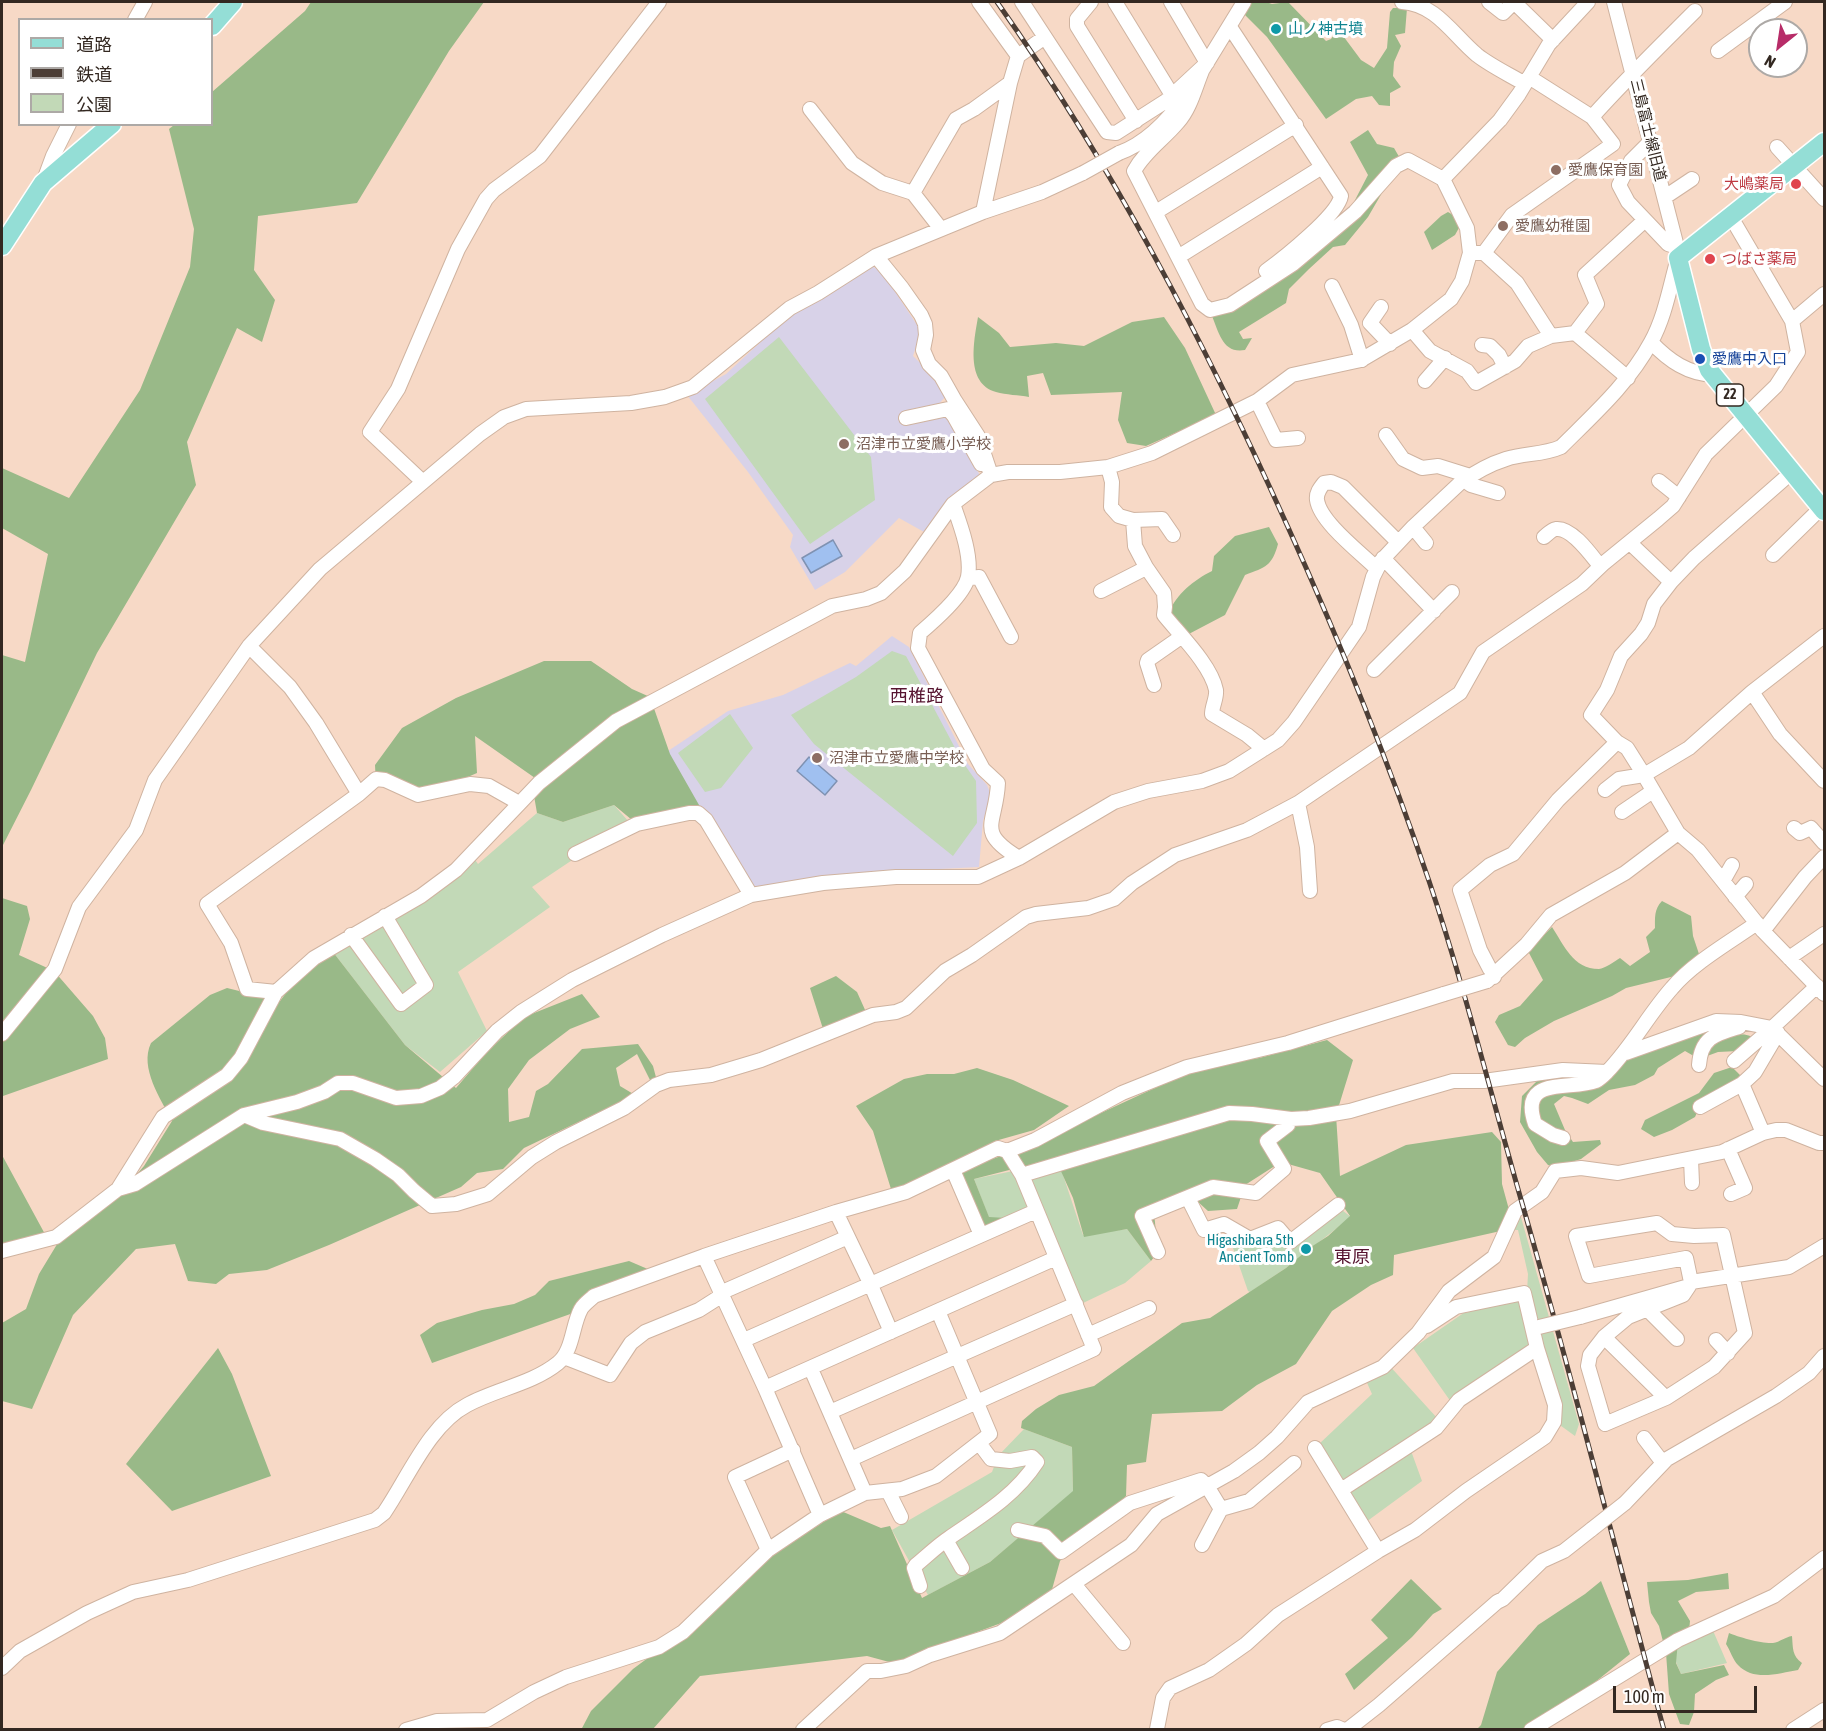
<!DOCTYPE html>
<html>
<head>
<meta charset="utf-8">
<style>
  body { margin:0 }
  #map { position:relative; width:1826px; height:1731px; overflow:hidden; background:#f7d9c6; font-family:"Asap Condensed","Noto Sans JP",sans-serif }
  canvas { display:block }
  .frame { position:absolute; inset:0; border:3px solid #332821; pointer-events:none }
  .legend { position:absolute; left:18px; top:18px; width:195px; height:108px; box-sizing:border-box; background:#fff; border:2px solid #ada9a6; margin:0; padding:8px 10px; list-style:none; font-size:18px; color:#332821 }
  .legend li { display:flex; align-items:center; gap:12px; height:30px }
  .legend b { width:30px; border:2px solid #ada9a6 }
  .north { position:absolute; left:1748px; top:18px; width:60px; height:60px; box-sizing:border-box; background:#fff; border:2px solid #ada9a6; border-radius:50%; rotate:210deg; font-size:16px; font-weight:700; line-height:24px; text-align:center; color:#332821 }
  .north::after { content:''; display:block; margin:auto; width:21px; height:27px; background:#b72c68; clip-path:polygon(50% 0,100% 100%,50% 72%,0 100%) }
  .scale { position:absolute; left:1613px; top:1686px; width:144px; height:27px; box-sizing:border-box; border:3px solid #332821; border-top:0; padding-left:8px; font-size:18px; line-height:21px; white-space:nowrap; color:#332821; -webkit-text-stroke:4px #fff; paint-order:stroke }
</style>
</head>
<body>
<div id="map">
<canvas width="1826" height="1731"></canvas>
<div class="frame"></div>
<ul class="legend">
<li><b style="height:8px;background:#94ded6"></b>道路</li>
<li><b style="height:8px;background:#4c3e36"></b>鉄道</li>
<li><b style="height:16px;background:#c2d9b7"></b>公園</li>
</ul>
<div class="north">N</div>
<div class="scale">100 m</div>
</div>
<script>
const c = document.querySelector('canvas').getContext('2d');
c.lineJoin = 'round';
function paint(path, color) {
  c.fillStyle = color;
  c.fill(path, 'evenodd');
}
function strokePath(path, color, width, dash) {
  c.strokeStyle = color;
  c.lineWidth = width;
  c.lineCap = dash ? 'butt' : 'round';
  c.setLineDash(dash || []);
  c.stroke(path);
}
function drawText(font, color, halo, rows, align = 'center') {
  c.font = font + ' "Asap Condensed","Noto Sans JP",sans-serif';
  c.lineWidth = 6;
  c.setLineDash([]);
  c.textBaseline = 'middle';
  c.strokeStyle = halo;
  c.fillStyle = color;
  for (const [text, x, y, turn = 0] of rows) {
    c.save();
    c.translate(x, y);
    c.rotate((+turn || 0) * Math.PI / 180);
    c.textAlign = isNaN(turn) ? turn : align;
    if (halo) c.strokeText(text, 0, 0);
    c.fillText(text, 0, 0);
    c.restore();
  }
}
const education = new Path2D(`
  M870 265 882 272 921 331 913 356 935 377 945 397 937 406 946 416 981 477 941 508 924 532 899 518 845 572 815 590 790 547 793 535 748 472 687 395 726 374 793 312Z
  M892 636 909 647 968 764 987 785 991 795 983 821 979 867 860 873 752 890 665 753 728 711 783 695 850 663 856 666Z`);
const green = new Path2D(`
  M779 337 871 457 875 500 810 544 705 399Z
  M892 651 906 656 962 761 976 781 977 823 953 856 814 744 791 715 856 677Z
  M730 714 753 748 721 788 705 792 678 753Z
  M614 805 629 822 532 887 550 907 458 972 487 1031 440 1072 405 1045 333 952 473 857 478 864 537 813 563 822Z
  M1061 1169 1083 1235 1127 1229 1151 1261 1125 1283 1081 1304 1036 1211 1013 1220 989 1218 974 1179 1018 1170Z
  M1338 1207 1351 1217 1286 1268 1250 1292 1248 1291 1233 1248 1244 1242 1279 1233 1291 1245Z
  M1519 1210 1579 1424 1575 1436 1557 1423 1527 1292 1528 1274 1518 1230H1507Z
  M1522 1293 1536 1347 1451 1402 1413 1348 1465 1312 1466 1313Z
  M1387 1363 1438 1419 1410 1448 1422 1481 1366 1522 1318 1445 1372 1394 1364 1376Z
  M1024 1429 1072 1447 1073 1492 990 1562 928 1595 892 1530 992 1472 998 1456Z
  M1711 1626 1727 1663 1681 1674 1670 1648Z`);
const forest = new Path2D(`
  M311 2H484L449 51 357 203 258 216 254 270 275 300 262 342 237 328 187 442 196 485 97 653 31 790 2 847V655L25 662 48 554 2 528V468L69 498 140 390 190 267 194 229 169 129 174 125 212 124V92L305 11Z
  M1250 2H1266L1272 4 1288 2 1326 41 1331 39 1338 29 1361 60 1374 68 1387 48 1390 12 1393 8H1407L1405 33 1395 35 1401 46 1394 62 1393 76 1401 87 1390 93V106L1379 105 1372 96 1356 99 1326 119 1267 37 1243 13Z
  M1368 130 1377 144 1394 148 1401 160 1368 217 1345 245 1333 247 1309 269 1289 289 1286 303 1239 332 1243 339 1252 338 1245 350C1223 354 1219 333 1212 316L1341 227 1368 175 1350 142Z
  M1448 212 1458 218 1460 226 1455 235 1432 250 1424 232 1441 216Z
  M978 317 999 333 1010 347 1056 343 1084 346 1132 322 1164 317 1185 348 1216 415 1146 446 1127 443 1118 420 1122 392 1051 395 1043 373 1027 376 1029 397C1019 395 1006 395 996 392 965 383 974 341 978 317Z
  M1269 527 1278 544C1272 566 1266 567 1245 575L1225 615 1185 636 1169 613C1176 594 1194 580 1212 571L1214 556 1235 536Z
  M544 661H591L632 689 650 697 670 754 703 812 632 820 614 805 563 822 537 813 533 790 535 778 475 736 477 773 428 794 376 785 375 765 402 728 456 698Z
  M2 898 27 906 30 919 19 955 54 971 93 1016 105 1038 108 1059 3 1096 2 1105Z
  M1662 901 1691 916 1693 936 1700 957 1675 976 1626 988 1612 996 1554 1021 1525 1038 1515 1047 1508 1045 1495 1022 1499 1015 1520 1006 1543 980 1528 951 1552 927C1564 945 1573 969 1599 969 1605 968 1614 962 1620 958L1630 966 1650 952 1646 937 1655 928C1655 918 1654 909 1662 901Z
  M333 952 405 1045 456 1088 486 1053 524 1017 582 994 600 1017 570 1029 529 1060 508 1089 509 1122 529 1117 536 1091 548 1084 582 1049 638 1044 653 1066 657 1081 651 1082 637 1054 616 1068 620 1086 635 1095 524 1148 503 1169 477 1173 461 1187 329 1245 267 1270 229 1274 216 1284 188 1281 175 1244 136 1249 73 1315 32 1409 2 1401V1323L26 1309 39 1274 59 1241 113 1202 144 1166 172 1121C161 1099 139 1068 151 1043L210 995 227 988 280 1001 299 976Z
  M836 976 857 992 866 1012 824 1032 810 988Z
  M1702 1028C1723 1041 1733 1029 1753 1037L1738 1051 1718 1052 1699 1059 1685 1051 1658 1068 1654 1075 1635 1085 1609 1090 1588 1104 1572 1098 1564 1096 1554 1104 1565 1130 1573 1142 1600 1140 1601 1144 1581 1159 1556 1167 1548 1165 1537 1152 1520 1122 1522 1096 1537 1081 1561 1075 1581 1082 1627 1056Z
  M1327 1040 1353 1060 1336 1115 1340 1176 1406 1145 1492 1132 1501 1142 1502 1184 1511 1217 1505 1230 1394 1255 1393 1275 1371 1285 1332 1311 1296 1364 1257 1385 1222 1411 1152 1414 1146 1462 1127 1465 1126 1496 1113 1510 1097 1519 1060 1561 1051 1593 1023 1615 893 1663 867 1656 700 1676 653 1729 581 1730 591 1711 633 1669 683 1632 772 1554 841 1511 881 1528 890 1526 922 1598 990 1562 1073 1491 1072 1447 1021 1428 1022 1421 1036 1409 1059 1395 1094 1386 1182 1323 1210 1318 1286 1268 1311 1247 1328 1236 1350 1216 1320 1173 1281 1162 1245 1185 1237 1209 1208 1211 1197 1201 1211 1189 1154 1213 1158 1252 1151 1261 1127 1229 1084 1237 1073 1198 1060 1169 1017 1168 974 1179 989 1217 1006 1218 983 1232 957 1169 1019 1151 1200 1067 1259 1058Z
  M1732 1067 1741 1076 1742 1084 1700 1106 1695 1117 1672 1130 1654 1137 1641 1129 1645 1120 1699 1093 1714 1073Z
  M977 1068 1013 1080 1069 1106 1034 1130 995 1141 951 1171 897 1192 891 1189 873 1131 856 1106 904 1079 927 1074H954Z
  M2 1155 46 1236 28 1238 2 1244Z
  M629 1261 650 1270 576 1312 432 1363 420 1335 437 1323 482 1310 514 1304 535 1295 549 1281Z
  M218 1348 232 1374 271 1476 172 1511 126 1464Z
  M1728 1573 1729 1589 1696 1592 1678 1601 1690 1621 1689 1631 1678 1641 1676 1663 1681 1674 1724 1665 1729 1675 1716 1680 1695 1694 1694 1712 1689 1725 1680 1724 1669 1694 1666 1653 1659 1626 1651 1613 1649 1602 1647 1582 1688 1580Z
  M1411 1579 1442 1609 1433 1614 1412 1637 1354 1690 1345 1674 1388 1638 1371 1620Z
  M1601 1581 1630 1654 1558 1712 1533 1729 1476 1730 1481 1725 1497 1672 1538 1625 1585 1594Z
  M1729 1633C1738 1637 1763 1644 1773 1643 1780 1642 1785 1637 1792 1636 1793 1648 1792 1656 1802 1663L1798 1670C1779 1673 1754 1682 1738 1665 1733 1660 1730 1650 1726 1644Z`);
const water = new Path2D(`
  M833 540 842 556 811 573 802 558Z
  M809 757 837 781 825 795 797 771Z`);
const minor = new Path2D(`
  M979 2 1018 56
  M1022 2 1107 132 1116 133 1166 101 1207 63 1171 2
  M1091 2 1077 19V26L1136 121
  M1115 2 1172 95
  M1402 2C1436 4 1453 35 1477 55 1491 66 1510 75 1525 84
  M1489 2 1503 13 1514 2 1553 40
  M135 20 145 2
  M1230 27 1341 196C1338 215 1284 258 1266 271
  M1718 51 1785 2
  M1203 69 1244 2
  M1202 71C1195 88 1190 109 1178 122 1164 139 1145 151 1134 171L1202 304 1210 310 1230 305 1293 264 1355 212 1396 166 1408 160 1443 179
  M1529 77 1592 117
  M810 109 852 163 882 183 913 193 941 229
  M1651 141 1631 161 1619 185 1628 202 1668 244 1677 247
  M1777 147 1824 199
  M1119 153C1147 143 1169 119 1186 95
  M43 183 53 156 69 124
  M913 193 956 119 974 109 1010 83
  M1665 197 1692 179
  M983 212 1010 83 1018 56 1045 37
  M1156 212 1296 125
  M1731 217 1792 321 1824 294
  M1470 253H1484L1512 215 1613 144 1592 117C1625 80 1660 46 1695 11
  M1484 253 1517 283 1551 336
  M876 256 902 288 921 315 925 324 926 335 923 350 929 364 941 376 954 399 978 436 991 475
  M1178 257 1322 167
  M1332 286 1351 325 1362 360
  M1381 307 1370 323 1390 344
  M1412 330 1430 351 1467 371 1476 383 1515 361 1528 346 1551 336 1575 333 1628 378
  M1575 333 1597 304 1585 275 1645 220
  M1651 342C1669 361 1688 374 1714 375
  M1482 345 1490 346 1499 355 1505 367
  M1425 381 1445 358
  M1257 401 1276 440 1298 438
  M906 418 948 409 954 416 981 464
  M1386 435 1403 459 1422 468 1438 466 1470 476
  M1108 467 1112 482 1111 507 1119 516 1133 520 1135 546 1146 567 1164 593 1165 607 1164 615C1180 635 1211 665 1216 690 1217 698 1212 706 1212 714L1247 735 1264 749
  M1464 480 1471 485 1498 493
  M1659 481 1679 497
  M423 482 370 432 398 389 458 249 486 199 494 190 540 156 659 2
  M953 504C960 524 972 555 968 577 964 595 934 621 920 633L918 648 983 769 998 783C996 825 975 831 1019 858
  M1133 520 1162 519 1173 535
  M1413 527 1426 543
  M1544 537C1548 534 1551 530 1556 529 1572 527 1592 556 1600 566
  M1630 543 1671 582
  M1773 555 1821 508
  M1383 558 1434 611
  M1376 568C1361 553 1320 522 1317 500 1316 493 1320 488 1324 483L1331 482 1343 487 1398 542
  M968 578 979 577 1011 637
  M1101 591 1146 568
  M249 646 290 687 316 723 359 794 207 904 231 943 247 989 276 992
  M1374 670 1452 592
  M1154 685 1147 663 1148 660 1181 637
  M1752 692 1780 734 1824 781
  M1605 790 1619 779 1644 775 1627 748 1617 742 1591 715 1607 690 1621 656 1641 634 1648 623 1654 604 1671 582 1694 558 1792 472
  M359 794 376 779 385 780 418 795 470 784 489 786 519 803
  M1298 803 1307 847 1310 891
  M1622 812 1653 791
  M1794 828 1800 833 1811 828 1824 843
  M1678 833 1698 850 1763 931 1824 994
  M575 854 637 824 689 813H698L706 820 751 895
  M1723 881 1732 865
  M1735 897 1746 884
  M1763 931 1805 877 1824 857
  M351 935 401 1004 426 985 385 916
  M1789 958 1824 934
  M1494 977 1480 950 1460 890 1490 865 1513 854 1558 800 1617 742
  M1487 981 1526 945 1551 915 1625 873 1678 833 1644 775 1689 748 1752 692 1824 636
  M2 1034 55 969 79 907 136 830 155 780 249 646 320 569 480 434 504 417 526 409 631 403 665 397 693 387 790 308 818 293 876 256 983 212 1042 192 1083 173
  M1626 1053 1716 1021 1741 1022 1772 1028 1817 986
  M1734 1061 1772 1028 1824 1079
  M1699 1065C1701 1037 1716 1034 1739 1027L1740 1023
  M1700 1107 1742 1084
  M244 1115 297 1102 324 1092 338 1083H353L396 1098 421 1096 440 1088 454 1077 497 1031 521 1012 572 980 662 935 751 895 823 883 896 877H978L1019 858 1114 802 1148 791 1202 781 1229 771 1278 740 1294 722 1359 627 1373 577 1381 561 1413 527 1460 483C1474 473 1490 464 1506 459 1524 453 1543 455 1561 447 1594 414 1629 383 1651 342 1665 317 1670 286 1678 258L1677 247 1614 2
  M1763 1133 1742 1084 1755 1072 1778 1033
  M1563 1138 1553 1135 1535 1124C1518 1075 1570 1091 1596 1081 1600 1079 1604 1075 1607 1072
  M1728 1149 1745 1188 1731 1194
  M1007 1151 1035 1140 1122 1093 1187 1067 1288 1043 1444 994
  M1691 1159 1692 1183
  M953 1170 981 1235
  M1022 1175 1229 1113 1252 1114 1291 1119 1309 1118 1350 1111 1453 1081H1484L1563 1070 1607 1072C1633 1045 1648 1015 1672 988 1693 963 1730 942 1757 923
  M118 1189 163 1117 227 1075 241 1058 276 992 314 958 421 896 456 870 539 783 616 721 832 606 866 599 881 593 905 571 953 504 991 475 1008 472H1060L1108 467 1152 453 1257 401 1292 375 1361 360 1412 330 1451 299 1462 281 1470 253 1467 228 1443 179 1500 120 1519 94 1549 44 1588 2
  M1188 1198 1204 1230 1224 1224 1250 1239 1278 1228 1290 1242 1338 1205
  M836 1212 870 1283 891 1332
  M2 1251 56 1237 118 1189 135 1184 244 1115 263 1123 340 1139 375 1159 398 1175 414 1191 432 1206 456 1204 488 1194 532 1157 556 1142 624 1108 656 1085 669 1080 711 1075 761 1060 873 1015 896 1012 906 1008 945 971 972 955 1026 917 1036 914 1088 908 1114 899 1132 883 1175 855 1247 830 1298 803 1460 693 1483 652 1582 584 1604 563 1658 519 1673 506 1706 454 1776 386 1798 352 1792 321
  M1158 1252 1142 1216 1213 1187 1256 1193 1284 1169 1267 1141 1288 1125V1119
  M704 1256 765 1388 820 1515
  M1689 1286 1683 1295 1628 1317 1604 1337 1590 1355 1588 1366 1605 1424 1666 1398 1714 1367 1745 1333 1723 1235 1694 1236 1672 1234 1657 1223 1576 1236 1589 1276 1686 1258 1691 1282
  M720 1293 848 1237
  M1647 1309 1677 1339
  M1580 1317 1689 1286 1691 1282 1789 1267 1824 1246
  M1088 1335 1149 1308
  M1604 1337 1666 1398
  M744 1340 1036 1211
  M1716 1340 1728 1353
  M564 1357 610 1375 631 1343 645 1332 699 1310 721 1296
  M765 1388 1056 1258
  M830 1412 1076 1304
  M1644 1438 1663 1463
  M1315 1448 1378 1551
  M1341 1490 1436 1428 1459 1400 1537 1348
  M888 1491 901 1517
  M865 1493 902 1489 936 1476 990 1434 938 1311
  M1625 1503 1667 1459 1776 1396 1809 1373 1824 1356
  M1221 1509 1249 1501 1294 1463
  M1018 1530 1045 1536 1061 1552 1130 1503 1201 1480 1207 1486 1221 1509 1202 1545
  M946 1540 962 1568
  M768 1550 735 1477 793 1450
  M1074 1584 1123 1643
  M920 1586 914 1568 916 1565C927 1556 937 1546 949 1538 981 1516 1015 1496 1037 1462L1032 1457 1010 1461 991 1459 979 1443
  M2 1668 20 1651 87 1613 133 1592 188 1580 375 1520 384 1513C408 1478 429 1425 467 1405 496 1389 532 1384 558 1363 573 1351 572 1325 581 1309 584 1304 590 1300 594 1296L704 1256 836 1212 906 1192 998 1148 1007 1151 1022 1175 1094 1349 851 1459
  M1157 1729 1163 1698 1170 1688 1209 1670 1246 1644 1278 1615 1378 1551 1415 1530 1466 1491 1545 1437 1554 1422 1555 1405 1537 1348 1524 1293 1456 1307 1427 1326
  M406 1730 437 1721 487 1720 534 1692 566 1677 659 1647 683 1632 768 1550 820 1515 865 1493 811 1369
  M803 1730 867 1671H881L906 1666 930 1655 1000 1633 1131 1545 1157 1514 1234 1471 1259 1453 1277 1437 1308 1402 1383 1367 1418 1333 1449 1291 1494 1257 1515 1211 1542 1192 1555 1171 1581 1168 1618 1173 1722 1152 1763 1133 1776 1130H1786L1819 1143H1824
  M1327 1730 1337 1727 1344 1730
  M1347 1730 1379 1705 1497 1602 1503 1599 1542 1561 1564 1551 1592 1529
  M1531 1730 1678 1640 1774 1596 1824 1558
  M1793 1730 1824 1710`);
const major = new Path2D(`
  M212 26 233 2
  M1824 142 1678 258 1701 349 1709 370 1824 511
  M2 246 43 183 112 124`);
const rail = new Path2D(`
  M997 2C1112 165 1205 343 1287 525 1340 642 1388 760 1429 881 1464 985 1490 1091 1520 1196 1571 1373 1616 1552 1664 1730`);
const minorBridge = new Path2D(`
  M1083 173 1119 153
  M1444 994 1487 981
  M1539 1327 1580 1317
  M1592 1529 1625 1503`);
const markers = [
  [1276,29,6,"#0f9aa8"],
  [1556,170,6,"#8d6e63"],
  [1796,184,6,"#e0444e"],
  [1503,226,6,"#8d6e63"],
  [1710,259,6,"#e0444e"],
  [1700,359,6,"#1a4fb4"],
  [844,444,6,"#8d6e63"],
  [817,758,6,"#8d6e63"],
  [1306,1249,6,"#0f9aa8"]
];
const shields = [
  [1730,395,27]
];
const shieldNames = [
  ["22",1730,395]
];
const cultureNames = [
  ["山ノ神古墳",1288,29],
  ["Higashibara 5th",1294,1240,"right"],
  ["Ancient Tomb",1294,1257,"right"]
];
const streetNames = [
  ["三島富士線旧道",1648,130,76]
];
const educationNames = [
  ["愛鷹保育園",1568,170],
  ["愛鷹幼稚園",1515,226],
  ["沼津市立愛鷹小学校",856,444],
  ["沼津市立愛鷹中学校",829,758]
];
const healthNames = [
  ["大嶋薬局",1784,184],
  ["つばさ薬局",1722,259,"left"]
];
const transitNames = [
  ["愛鷹中入口",1712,359]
];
const quarterNames = [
  ["西椎路",917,696],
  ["東原",1352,1257]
];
paint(education, '#d8d2e8');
paint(green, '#c2d9b7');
paint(forest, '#99b988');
paint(water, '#a0c0f0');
strokePath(water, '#7f92b2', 1.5);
strokePath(minor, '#cfb3a0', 16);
strokePath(major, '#fff', 21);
strokePath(minor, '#fff', 14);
strokePath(major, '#94ded6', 18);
strokePath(rail, '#4c3e36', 5);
strokePath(rail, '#fff', 3, [9]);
strokePath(minorBridge, '#cfb3a0', 16, []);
strokePath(minorBridge, '#fff', 14);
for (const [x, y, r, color] of markers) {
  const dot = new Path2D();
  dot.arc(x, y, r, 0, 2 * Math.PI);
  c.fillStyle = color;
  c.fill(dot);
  strokePath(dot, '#fff', 2);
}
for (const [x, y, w] of shields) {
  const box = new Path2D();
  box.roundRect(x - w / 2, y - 11, w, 22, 4.5);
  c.fillStyle = '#fff';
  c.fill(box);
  strokePath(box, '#332821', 1.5);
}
drawText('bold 14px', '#332821', null, shieldNames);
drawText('15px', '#0d838f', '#fff', cultureNames, 'left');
drawText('15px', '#332821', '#fff', streetNames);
drawText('15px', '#785e54', '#fff', educationNames, 'left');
drawText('15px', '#be3a42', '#fff', healthNames, 'right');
drawText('15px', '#164399', '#fff', transitNames, 'left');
drawText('18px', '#561430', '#fff', quarterNames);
</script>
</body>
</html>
